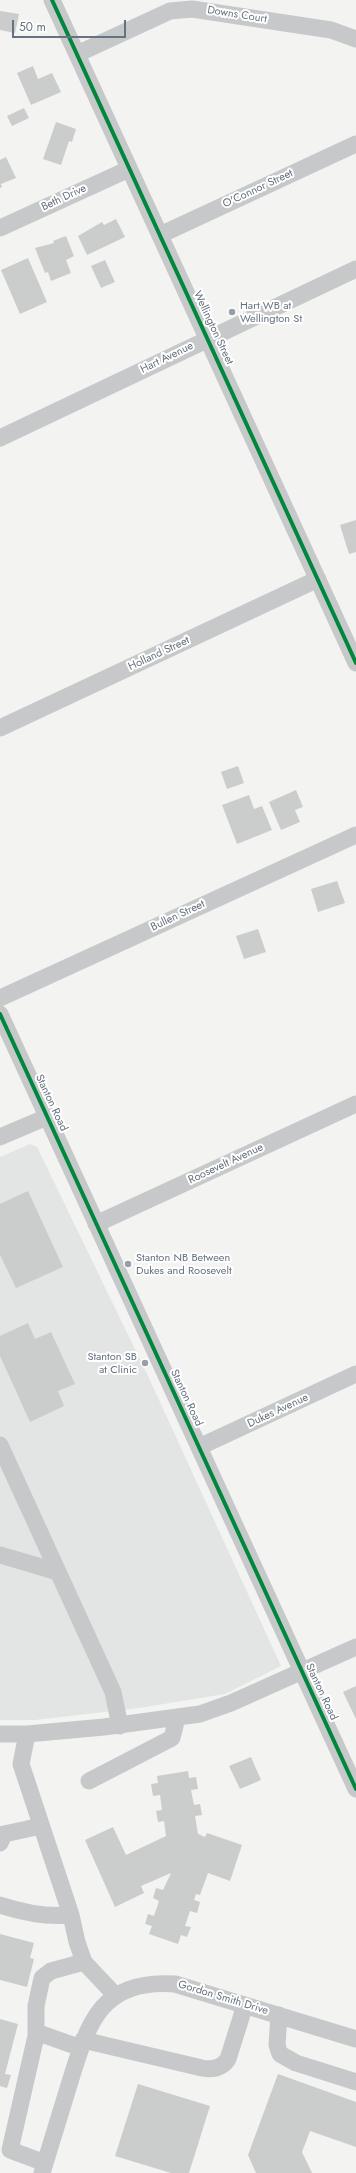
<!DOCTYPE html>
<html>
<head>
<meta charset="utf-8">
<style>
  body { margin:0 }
  #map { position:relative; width:356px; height:2173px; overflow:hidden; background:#f3f3f1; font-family:Jost,sans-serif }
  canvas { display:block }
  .scale { position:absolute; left:12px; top:20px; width:114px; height:18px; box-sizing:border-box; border:2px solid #65727f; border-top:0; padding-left:5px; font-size:12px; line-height:14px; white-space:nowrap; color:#65727f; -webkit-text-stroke:3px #fff; paint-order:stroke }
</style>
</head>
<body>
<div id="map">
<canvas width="356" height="2173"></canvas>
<div class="scale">50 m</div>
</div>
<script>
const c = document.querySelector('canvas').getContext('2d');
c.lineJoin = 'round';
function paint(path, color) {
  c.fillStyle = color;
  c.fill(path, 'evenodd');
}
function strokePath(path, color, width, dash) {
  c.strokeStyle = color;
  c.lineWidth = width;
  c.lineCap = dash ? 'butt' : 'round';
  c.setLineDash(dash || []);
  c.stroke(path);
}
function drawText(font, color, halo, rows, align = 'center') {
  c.font = font + ' Jost,sans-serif';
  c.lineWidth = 4;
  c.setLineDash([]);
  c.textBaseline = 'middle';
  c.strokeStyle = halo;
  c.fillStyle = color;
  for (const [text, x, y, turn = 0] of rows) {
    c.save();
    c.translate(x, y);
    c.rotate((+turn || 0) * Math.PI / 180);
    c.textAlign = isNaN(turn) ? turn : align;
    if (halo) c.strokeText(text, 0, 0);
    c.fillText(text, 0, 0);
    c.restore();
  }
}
const built = new Path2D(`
  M30 1144 37 1147 148 1376 281 1666 225 1694 139 1708 35 1720H0V1157Z`);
const building = new Path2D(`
  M0 11 19 14 15 33 0 30Z
  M33 66 38 79 52 73 61 92 31 105 17 73Z
  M24 108 29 118 12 126 7 116Z
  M56 122 76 129 72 142 69 141 61 165 43 159Z
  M6 157 16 178 1 184 2 187 0 188V160Z
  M116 219 125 237 87 255 78 236 102 222 104 225Z
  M66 236 74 256 66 260 71 273 51 281 48 272 45 273 35 248 54 243 53 241Z
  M28 258 47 302 20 314 1 270Z
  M105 260 115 282 101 288 91 266Z
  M356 520V552L349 554 340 525Z
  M238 766 244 783 227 789 221 772Z
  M296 790 303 807 295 810 300 822 281 830 269 802Z
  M249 795 254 809 262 806 272 830 237 844 222 805Z
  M337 881 345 903 318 912 311 889Z
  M258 929 266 952 244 959 236 936Z
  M28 1191 63 1267 16 1288 0 1255V1204Z
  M28 1323 35 1339 51 1332 75 1384 58 1391 64 1406 30 1422 0 1356V1336Z
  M356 1686V1719L343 1692Z
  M251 1757 261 1780 240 1789 229 1766Z
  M188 1771 189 1778 196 1777 198 1789 191 1790 194 1805 200 1804 202 1815 195 1816 198 1834 205 1837 207 1833 242 1845 230 1881 208 1873 200 1895 196 1894 194 1900 200 1902 197 1913 190 1911 185 1926 191 1927 187 1937 181 1935 178 1944 149 1934 152 1926 145 1924 148 1914 154 1916 159 1901 153 1898 156 1888 163 1890 171 1873 141 1886 144 1893 115 1907 85 1840 113 1827 126 1855 166 1836 164 1821 158 1822 156 1811 162 1810 160 1795 153 1796 151 1784 158 1783 157 1776Z
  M0 1934 34 1943 30 1958 34 1959 27 1987 0 1980Z
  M0 2019 18 2024 5 2074 11 2075 7 2088 0 2086Z
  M278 2074 356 2102V2147L310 2131 302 2152 312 2173H256L248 2155Z
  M138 2084 210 2106 189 2173H171L115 2156Z`);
const minor = new Path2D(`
  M52 0 356 663
  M77 54 170 11 192 9 331 30 356 39
  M0 228 129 169
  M160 235 356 144
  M0 438 356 269
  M0 728 318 579
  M0 998 356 835
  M0 1014 356 1789
  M0 1137 47 1117
  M96 1224 356 1104
  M0 1445 113 1692 120 1726
  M199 1447 356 1374
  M0 1555 58 1572
  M0 1734H27L104 1727 200 1714 231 1703 356 1647
  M27 1734 21 1764 71 1915 77 1942 84 1962 116 1996
  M89 1781 172 1738 177 1718
  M0 1843 4 1834 41 1826
  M0 1905C24 1913 46 1917 71 1915
  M279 2015 277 2045 280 2054 296 2063 356 2082
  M36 2032 81 2048
  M83 2040 202 2068C213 2070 222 2068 228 2059L245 2005
  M45 2163 10 2150 36 2036V2006L42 1978 51 1971 84 1962
  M42 2173C51 2144 60 2114 69 2085 88 2024 99 1979 175 1984L356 2039`);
const cycleway = new Path2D(`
  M52 0 356 663
  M0 1014 356 1789`);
const markers = [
  [232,312,4,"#979fa7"],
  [128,1264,4,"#979fa7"],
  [145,1363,4,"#979fa7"]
];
const streetNames = [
  ["Downs Court",237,15,9],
  ["O'Connor Street",258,189,-25],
  ["Beth Drive",64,198,-25],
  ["Wellington Street",213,328,65],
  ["Hart Avenue",167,358,-26],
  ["Holland Street",159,654,-25],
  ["Bullen Street",178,916,-25],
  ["Stanton Road",51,1103,65],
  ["Roosevelt Avenue",226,1164,-25],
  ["Stanton Road",186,1398,65],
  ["Dukes Avenue",278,1411,-25],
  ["Stanton Road",321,1692,65],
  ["Gordon Smith Drive",223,1998,17]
];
const poiNames = [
  ["Hart WB at",240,306],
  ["Wellington St",240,319],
  ["Stanton NB Between",136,1258],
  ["Dukes and Roosevelt",136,1271],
  ["Stanton SB",137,1357,"right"],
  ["at Clinic",137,1370,"right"]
];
paint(built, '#e3e5e4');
paint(building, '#cbcccc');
strokePath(minor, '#c7c8c9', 17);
strokePath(cycleway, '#00873e', 4);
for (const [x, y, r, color] of markers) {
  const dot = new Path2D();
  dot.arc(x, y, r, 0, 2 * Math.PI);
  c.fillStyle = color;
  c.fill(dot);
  strokePath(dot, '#fff', 1.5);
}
drawText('11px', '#65727f', '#fff', streetNames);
drawText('11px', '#65727f', '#fff', poiNames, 'left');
</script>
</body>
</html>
